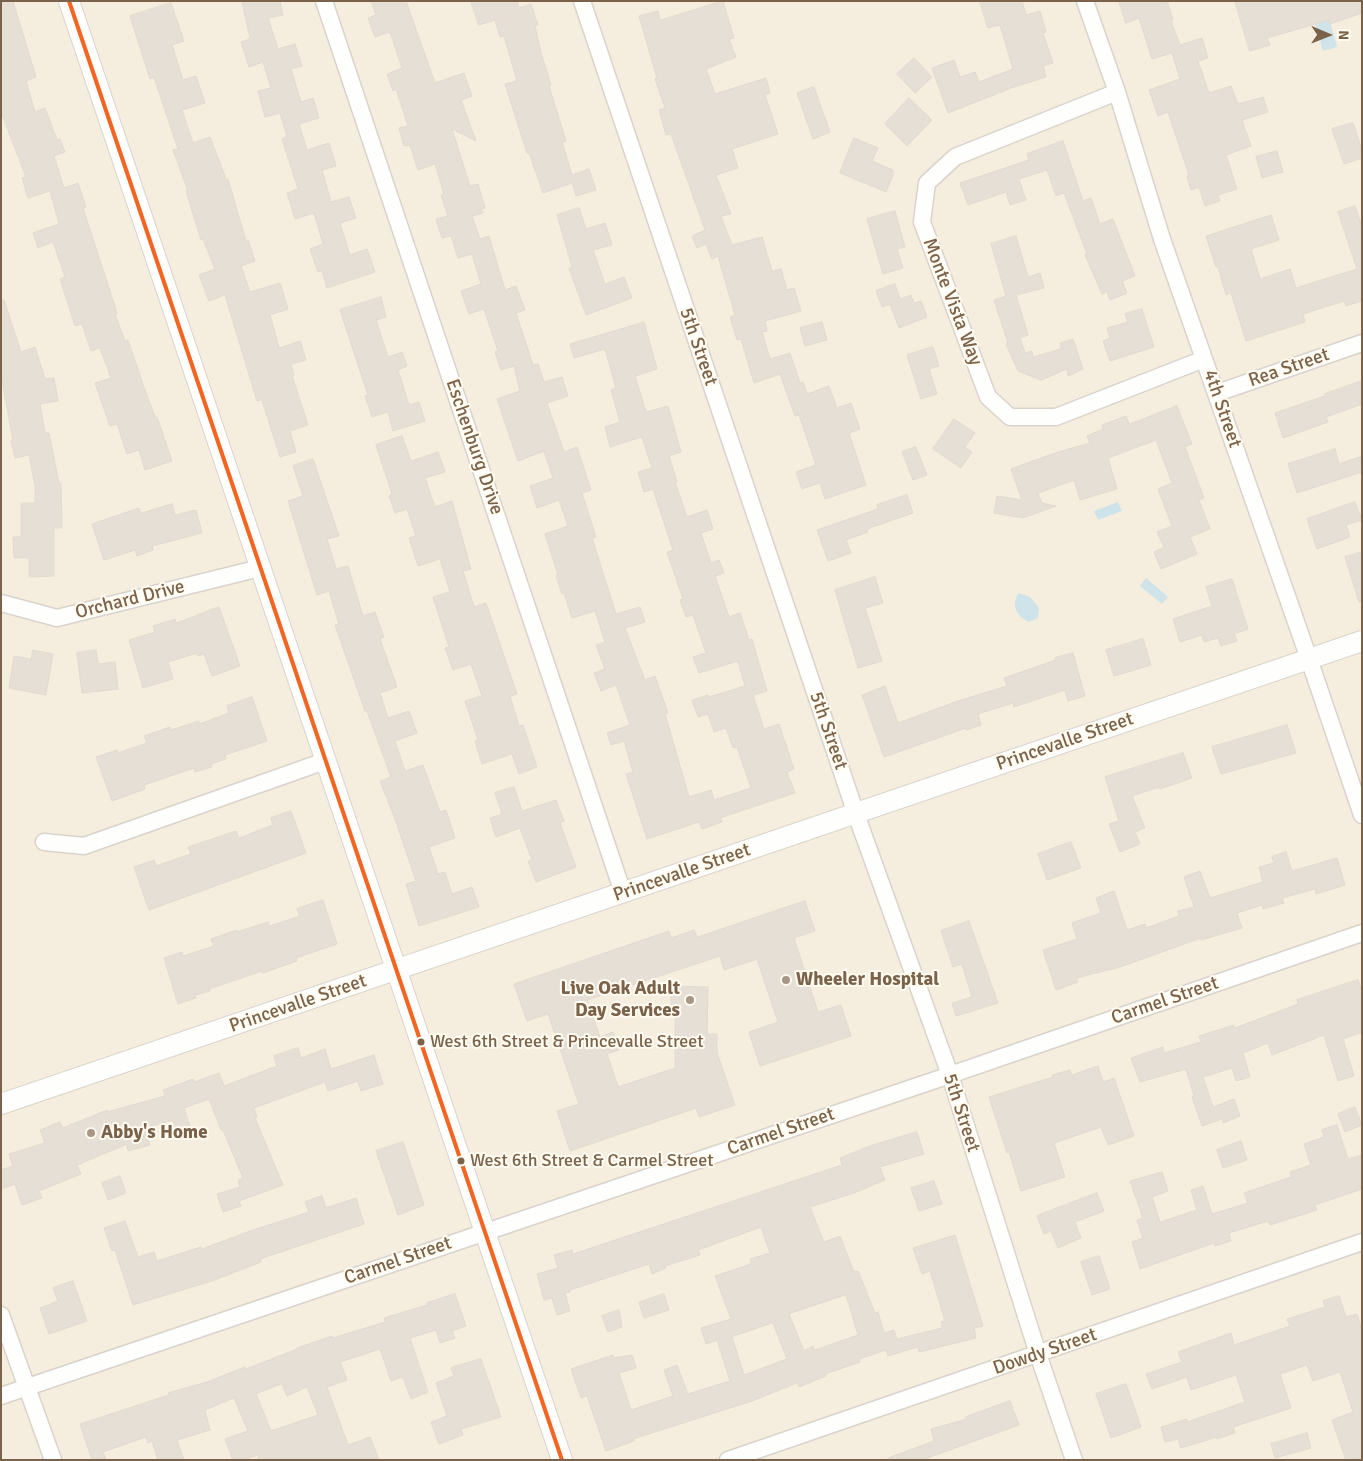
<!DOCTYPE html>
<html>
<head>
<meta charset="utf-8">
<style>
  body { margin:0 }
  #map { position:relative; width:1363px; height:1461px; overflow:hidden; background:#f9f6ee; font-family:Signika,sans-serif }
  canvas { display:block }
  .frame { position:absolute; inset:0; border:2px solid #7b624a; pointer-events:none }
  .north { position:absolute; left:1303px; top:10px; width:50px; height:50px; -webkit-text-stroke:4px #fffbf0; paint-order:stroke; rotate:91deg; font-size:14px; font-weight:700; line-height:20px; text-align:center; color:#7b624a }
  .north::after { content:''; display:block; margin:auto; width:18px; height:22px; background:#7b624a; clip-path:polygon(50% 0,100% 100%,50% 72%,0 100%) }
</style>
</head>
<body>
<div id="map">
<canvas width="1363" height="1461"></canvas>
<div class="frame"></div>
<div class="north">N</div>
</div>
<script>
const c = document.querySelector('canvas').getContext('2d');
c.lineJoin = 'round';
function paint(path, color) {
  c.fillStyle = color;
  c.fill(path, 'evenodd');
}
function strokePath(path, color, width, dash) {
  c.strokeStyle = color;
  c.lineWidth = width;
  c.lineCap = dash ? 'butt' : 'round';
  c.setLineDash(dash || []);
  c.stroke(path);
}
function drawText(font, color, halo, rows, align = 'center') {
  c.font = font + ' Signika,sans-serif';
  c.lineWidth = 4;
  c.setLineDash([]);
  c.textBaseline = 'middle';
  c.strokeStyle = halo;
  c.fillStyle = color;
  for (const [text, x, y, turn = 0] of rows) {
    c.save();
    c.translate(x, y);
    c.rotate((+turn || 0) * Math.PI / 180);
    c.textAlign = isNaN(turn) ? turn : align;
    if (halo) c.strokeText(text, 0, 0);
    c.fillText(text, 0, 0);
    c.restore();
  }
}
const residential = new Path2D(`
  M1 1H1362V1460H1Z`);
const water = new Path2D(`
  M1328 15 1337 47 1323 51 1314 19Z
  M1118 502 1122 511 1098 520 1094 511Z
  M1146 578 1168 597 1162 604 1140 586Z
  M1019 593 1030 597 1039 608 1038 618 1029 622C1017 616 1010 605 1019 593Z`);
const building = new Path2D(`
  M1 1H13L36 77 26 81 35 112 45 108 57 140 60 139 65 152 54 156 64 188 78 183 86 207 83 208 117 313 115 314 125 341 128 340 145 390 155 417H157L172 461 145 470 139 450 127 454 117 424 110 426 95 383 111 378 100 348 91 351 82 324 75 326 60 279 65 277 53 242 38 248 33 233 59 224 50 191 28 198 22 178 26 177 1 112Z
  M242 1H280L283 15 268 18 278 49 295 44 302 66 291 69 301 102 313 98 319 118 299 124 307 150 329 143 336 166 322 170 331 202 349 197 356 218 340 223 350 255 367 249 375 272 327 288 322 271 318 272 310 249 323 244 314 213 295 219 287 193 298 189 282 139 287 137 280 113 265 117 258 91 271 88 263 62 249 67 241 42 250 39Z
  M371 1H406L435 83 464 73 472 96 461 100 476 141 452 129 470 186 478 184 485 208 481 209 483 213 472 216 480 239 489 236 505 290 516 286 525 310 516 313 533 365 538 364 544 382 562 377 568 396 547 403 564 452 577 447 591 490 582 493 596 537 592 538 616 614 640 607 645 622 625 628 645 680 655 676 668 713 665 714 689 797 711 790 714 800 751 788 737 747 733 748 726 728 714 732 708 714 698 717 692 700 708 695 709 697 745 686 738 661 699 673 693 657 706 653 693 615 686 617 680 600 683 599 667 552 673 550 653 489 644 492 638 472 652 468 642 437 610 447 605 427 620 422 611 390 616 388 605 349 574 358 570 344 644 322 657 369 635 376 646 412 668 406 681 452 669 456 677 482H675L687 517 707 510 713 529 701 533 711 563 719 560 724 573 715 576 729 617 740 613 749 640 752 639 767 691 753 695 764 729 779 724 794 769 787 772 795 793 720 818 722 822 702 829 699 822 647 839 626 774 633 772 624 741 611 745 607 733 630 725 616 685 601 691 594 673 605 669 596 645 605 642 595 611 572 618 564 593 562 594 556 576 558 575 545 534 568 526 559 500 537 508 530 486 553 478 544 451 518 461 497 399 520 391 514 366 501 370 495 352 498 351 484 309 469 314 461 291 481 284 472 254 458 258 451 236 442 238 436 219 448 216 441 195 444 194 435 164 418 170 410 145 404 146 399 128 408 126 396 89 393 91 387 74 402 68 390 32 375 37 368 18 376 15Z
  M471 1H517L519 8 531 4 538 25 535 26 541 53 551 85 549 86 566 141 562 142 572 175 589 169 596 190 576 196 572 183 543 193 529 153H527L505 84 517 81 504 36 500 37 495 20 479 25Z
  M723 1 734 38 729 39 736 57 706 69 715 94 766 78 770 93 765 95 778 134 732 149 738 168 716 175 731 214 721 216 732 245 762 237 772 271 781 269 787 290 794 288 801 311 765 321 767 331 762 332 770 359 790 353 800 383 803 382 807 394 829 386 837 408 851 403 860 429 849 433 866 485 825 499 820 483 802 489 796 472 816 465 799 415 795 416 780 374 754 383 741 339 737 340 730 317 735 315 718 256 712 259 706 244 697 248 692 236 705 230 671 134 666 135 659 110 665 108 655 79 657 78 639 16 658 11 660 20Z
  M980 1H1022L1026 15 1040 11 1046 32 1043 33 1053 63 1043 66 1046 77 1014 87 948 113 932 68 954 60 960 77 975 72 979 82 1013 69 1000 25 988 28Z
  M1119 1H1167L1173 20 1171 21 1180 45 1202 38 1208 58 1198 61 1209 93 1231 86 1238 104 1263 97 1268 112 1242 120 1251 146 1226 155 1237 189 1218 195 1220 201 1205 206 1199 187 1191 190 1187 176 1189 175 1168 112 1158 116 1149 90 1180 79 1172 53 1152 59 1139 18 1126 23Z
  M1235 1H1362V13L1330 24 1329 20 1267 38 1270 45 1250 51Z
  M171 3 184 41 172 45 183 80 196 76 205 103 182 110 193 143 210 137 226 179H228L246 241 248 240 255 261 241 266 250 292 280 283 288 309 270 315 279 348 300 341 306 360 291 364 294 375H292L308 425 290 431 296 452 280 457 262 400 257 401 225 295 209 301 199 275 215 269 203 239 201 240 186 191H188L173 150 178 149 154 77 150 79 130 16Z
  M914 58 932 77 915 93 897 74Z
  M814 87 830 132 813 139 797 93Z
  M909 98 932 120 907 146 885 124Z
  M1353 123 1362 150V158L1344 164 1332 129Z
  M854 138 878 148 872 161 893 170V175L886 192 840 173Z
  M1063 141 1083 201 1091 198 1100 224 1113 219 1135 276 1122 281 1127 293 1110 300 1107 292 1102 294 1085 255 1087 254 1064 193 1056 196 1047 170 1019 179 1026 200 1010 205 1006 192 968 205 960 183 1029 160 1027 154Z
  M1277 151 1283 172 1262 178 1256 157Z
  M1355 206 1362 227V301L1346 306 1344 301 1303 314 1305 322 1246 341 1231 293 1226 295 1218 267H1216L1206 236 1271 215 1279 240 1251 249 1260 279 1290 269 1296 288 1357 269 1338 212Z
  M579 208 586 229 605 223 612 245 593 250 605 284 624 277 632 298 586 315 569 268 572 267 557 215Z
  M895 211 905 247 897 249 903 268 883 274 867 219Z
  M1016 236 1028 277 1040 273 1044 288 1016 295 1028 335 1020 338 1025 353 1032 351 1033 357 1061 349 1060 343 1073 339 1083 369 1068 376 1067 369 1041 380 1018 371 1006 344 1008 343 994 300 1006 296 991 244Z
  M895 284 900 299 911 295 914 303 921 301 927 317 899 328 890 304 882 307 876 291Z
  M381 297 386 317 376 320 388 357 402 352 407 366 398 370 409 405 419 402 425 421 393 431 388 412 372 417 365 396 368 395 340 310Z
  M4 300 21 352 35 347 45 379 54 378 58 401 40 404 45 433H49L59 483H61L62 528H54V576L29 577V558H14L13 537H21V503H35V485L29 455 15 458 11 440H13L1 375V301Z
  M1142 309 1154 347 1110 361 1103 341 1110 338 1107 328 1128 322 1125 314Z
  M822 322 827 340 805 346 800 328Z
  M933 347 939 366 929 369 937 394 921 399 907 355Z
  M1362 381V404L1326 417 1328 422 1283 438 1275 413 1325 396V394Z
  M1177 406 1192 444 1185 447 1204 498 1199 500 1210 529 1190 537 1197 554 1161 569 1154 552 1164 547 1157 532 1172 526 1158 489 1172 483 1156 440 1108 458 1117 489 1080 500 1074 480 1038 493 1042 503 1056 506 1023 518 994 513 997 496 1022 500 1011 469 1055 453 1090 443 1087 436 1103 429 1102 425 1126 416 1129 424Z
  M954 419 975 433 965 447 972 452 961 468 933 449Z
  M402 436 411 461 438 452 445 472 425 478 435 507 452 501 471 569 463 571 474 607 486 603 517 694 510 696 519 726 523 725 537 767 519 774 512 754 482 764 475 741 478 740 465 701 482 696 471 664 453 670 445 648 449 647 433 597 450 592 440 559 418 566 409 538 416 536 407 509 395 513 389 496 392 494 376 445Z
  M916 447 927 475 913 480 902 452Z
  M1335 449 1339 464 1362 456V472L1297 493 1288 464Z
  M313 459 339 536 327 539 336 569 348 566 363 616 375 612 384 637 380 639 397 687 380 693 388 718 409 711 417 733 395 741 405 771 423 765 440 812 446 810 455 838 429 847 438 874 445 872 452 894 472 887 479 907 419 926 406 884 416 881 395 819 380 781 391 777 367 711H365L335 625 339 624 329 591 317 595 288 501 303 496 293 466Z
  M907 495 913 513 867 529 868 532 846 540 851 553 828 561 817 530 878 509 877 505Z
  M1355 502 1362 520 1346 525 1350 537 1317 549 1307 519Z
  M172 504 175 515 196 510 202 533 152 546 153 550 137 556 135 550 104 560 92 524 139 508 141 513Z
  M1362 552V601L1359 602 1345 557Z
  M875 577 883 603 865 608 882 661 858 668 835 590Z
  M1232 579 1248 629 1234 634 1237 641 1221 646 1218 638 1204 642 1202 635 1180 642 1173 619 1212 606 1206 587Z
  M219 607 240 666 212 676 204 654 198 656 197 653 168 662 173 679 143 688 129 640 155 632 153 626 175 619 176 623Z
  M1143 639 1151 665 1114 676 1106 650Z
  M33 650 53 654 46 695 9 688 14 656 31 659Z
  M96 650 98 664 115 662 118 689 82 693 77 653Z
  M1073 653 1085 696 1068 701 1065 690 1014 707 1013 703 978 714 981 725 967 730 966 728 884 757 862 695 885 686 898 723 958 701 1007 686 1004 678 1056 660 1055 658Z
  M252 697 267 741 225 755 226 759 211 764 212 767 195 772 194 768 144 785 145 789 112 801 96 757 117 750 118 753 147 743 144 736 170 727 171 730 199 721V724L229 713 227 706Z
  M1287 725 1296 753 1221 774 1212 747Z
  M1183 753 1192 778 1160 789 1159 787 1132 796 1145 828 1135 832 1140 844 1120 852 1109 824 1119 821 1105 777Z
  M514 787 522 811 556 800 564 821 560 823 576 867 536 882 528 861 532 860 520 828 496 837 490 818 502 814 495 793Z
  M291 811 306 853 149 910 134 867 154 860 156 866 191 854 188 847 236 831 239 838 273 825 271 818Z
  M1071 842 1081 868 1047 880 1038 854Z
  M1286 852 1292 871 1337 858 1345 885 1316 894 1315 889 1282 898 1284 903 1263 909 1262 905 1237 913 1242 928 1201 940V938L1120 967 1076 978 1078 982 1056 990 1043 950 1077 939 1072 923 1101 913 1096 898 1114 891 1127 930 1145 924 1146 928 1179 916 1178 911 1194 907 1184 877 1200 871 1210 898 1263 882 1259 867 1274 863 1272 857Z
  M323 900 337 944 296 958 297 961 263 973 262 971 209 989 210 991 195 995 196 998 178 1004 164 958 182 952 183 956 214 946 211 939 237 930V932L268 922 270 926 300 916 297 909Z
  M805 901 815 931 794 938 818 1012 841 1005 851 1036 760 1066 749 1032 778 1022 757 959 724 970 720 956 587 1000 600 1037 613 1032 619 1050 607 1054 618 1087 675 1068V1014H671V986L708 987 707 1034H717V1053L735 1105 699 1117 696 1108 570 1151 557 1111 579 1104 548 1014 527 1021 514 984 669 931 671 938 694 930 697 937Z
  M969 921 998 1003 956 1016 952 1003 972 997 962 964 953 967 941 931Z
  M1358 980 1362 991V1032L1343 1039 1354 1076 1338 1081 1324 1035 1272 1055 1268 1043 1243 1053 1250 1077 1236 1081 1232 1068 1203 1077 1213 1107 1234 1099 1240 1116 1223 1123 1222 1119 1202 1126 1192 1097 1194 1096 1186 1069 1140 1082 1131 1058 1163 1047 1164 1053 1201 1042 1199 1036 1234 1025 1235 1028 1298 1004 1297 1000Z
  M298 1048 301 1058 325 1049 331 1069 374 1055 383 1084 361 1091 358 1081 328 1091 325 1082 254 1108 257 1117 255 1118 283 1185 239 1201 241 1206 223 1212 217 1194 240 1187 238 1180 243 1178 223 1130H221L209 1099 184 1108 190 1126 176 1130 173 1120 145 1128 150 1145 128 1151 127 1144 77 1165 81 1174 39 1191 42 1198 22 1205 15 1184 1 1189V1170L13 1166 9 1154 45 1143 40 1130 60 1122 63 1128 107 1110V1112L165 1096 163 1090 193 1079 194 1082 219 1073 224 1086 277 1066 274 1056Z
  M1098 1066 1103 1082 1114 1078 1134 1136 1108 1145 1101 1127 1054 1143 1065 1177 1021 1191 1009 1152 1007 1153 989 1097 1053 1077 1052 1075 1070 1070 1072 1075Z
  M1355 1107 1362 1125 1345 1132 1338 1114Z
  M1337 1125 1348 1159 1362 1155V1189L1315 1205 1317 1210 1270 1225 1268 1221 1229 1233 1231 1241 1215 1246 1214 1243 1140 1269 1132 1242 1143 1238 1137 1220 1143 1218 1130 1181 1162 1172 1168 1191 1152 1197 1160 1222 1197 1210 1191 1190 1203 1186 1212 1214 1248 1203 1244 1193 1291 1177 1290 1172 1311 1165 1304 1144 1324 1137 1322 1130Z
  M917 1132 924 1154 880 1167 885 1180 854 1193 810 1207 824 1242 840 1236 854 1272 858 1271 875 1313 878 1312 884 1333 894 1330 897 1339 942 1328 941 1322 945 1321 930 1271 922 1274 913 1248 955 1235 983 1326 974 1328 976 1338 919 1352 918 1347 888 1356 886 1350 859 1359 860 1362 825 1374 826 1376 799 1387 797 1383 752 1401 633 1439 634 1441 606 1451 587 1396 581 1398 571 1369 613 1355 614 1358 632 1355 636 1368 619 1373 631 1410 673 1396 664 1370 677 1365 688 1394 730 1381 717 1340 706 1344 701 1328 731 1319 715 1276 751 1264 750 1259 770 1253 761 1227 698 1250 700 1255 665 1266 666 1268 652 1274 649 1264 570 1290V1292L565 1293 570 1311 557 1315 552 1298 544 1300 537 1274 558 1268 554 1255 572 1250 573 1254 842 1165 840 1158 870 1146ZM846 1295 858 1335 815 1350 813 1346 804 1351 789 1314ZM773 1323 787 1359 744 1375 732 1337Z
  M1241 1141 1247 1160 1223 1168 1217 1150Z
  M403 1142 424 1205 398 1215 376 1151Z
  M120 1176 126 1193 108 1200 102 1183Z
  M934 1181 942 1204 919 1211 911 1188Z
  M1097 1193 1104 1211 1075 1222 1081 1238 1058 1248 1051 1231 1044 1234 1037 1216Z
  M322 1196 326 1208 356 1198 364 1224 260 1259 261 1262 212 1281 133 1305 115 1250 112 1251 104 1228 125 1221 138 1257 154 1252 157 1261 201 1247 202 1249 250 1231 309 1212 305 1202Z
  M1099 1256 1110 1289 1092 1295 1081 1262Z
  M73 1281 87 1321 49 1334 40 1308 58 1301 53 1288Z
  M455 1294 466 1326 452 1331 455 1338 440 1343 436 1330 410 1338 428 1392 411 1399 403 1377 391 1381 380 1349 340 1362 347 1380 327 1387 348 1445 370 1437 379 1460H259L258 1455 244 1460H233L225 1439 248 1431 234 1398 205 1410 210 1430 177 1440 184 1460H158L152 1441 148 1443 146 1437 103 1452 106 1460H92L80 1424 169 1395 168 1393 207 1382 245 1367 246 1369 297 1349V1348L332 1336 333 1338 385 1322 384 1318 427 1305V1303ZM282 1384 287 1396 307 1387 318 1415 271 1431 256 1394Z
  M664 1294 669 1310 644 1318 639 1303 640 1302Z
  M1339 1296 1346 1317 1357 1314 1362 1330V1460H1346L1332 1420 1353 1412 1340 1372 1313 1381 1307 1365 1280 1374 1291 1408 1233 1427 1235 1433 1217 1439V1437L1181 1448 1178 1439 1165 1442 1161 1427 1187 1419V1422L1245 1402 1236 1375 1191 1390 1187 1377 1152 1389 1146 1374 1182 1362 1178 1352 1231 1333 1234 1345 1290 1326 1287 1319 1325 1307 1323 1301Z
  M619 1310 622 1327 608 1332 602 1316Z
  M481 1359 501 1417 461 1429 463 1435 439 1444 431 1422 447 1416 436 1383 454 1376 451 1368Z
  M1126 1384 1141 1427 1111 1438 1096 1394Z
  M1010 1401 1019 1425 922 1460H888V1458L934 1441 931 1429 967 1419 966 1417Z
  M1307 1433 1311 1448 1275 1458 1271 1444Z`);
const minor = new Path2D(`
  M324 1 623 893
  M582 1 856 814 950 1075 1038 1354 1074 1460
  M1085 1 1117 92 1162 239 1309 659 1362 815
  M1117 92 955 157 927 183 922 222 988 397 1010 417H1056L1204 359
  M1217 393 1362 343
  M1 603 57 618 260 568
  M44 842 84 846 325 761
  M1 1315 53 1460
  M1 1396 950 1075 1362 933
  M728 1460 1362 1242`);
const tertiary = new Path2D(`
  M69 1 562 1460
  M1 1104 1362 641`);
const bus1 = new Path2D(`
  M69 1 562 1460`);
const markers = [
  [786,980,5,"#a79683"],
  [690,1000,5,"#a79683"],
  [421,1042,4.5,"#7b624a"],
  [91,1133,5,"#a79683"],
  [461,1161,4.5,"#7b624a"]
];
const busNames = [
  ["West 6th Street & Princevalle Street",430,1042],
  ["West 6th Street & Carmel Street",470,1161]
];
const streetNames = [
  ["Monte Vista Way",952,302,69],
  ["5th Street",698,347,71],
  ["Rea Street",1289,368,-19],
  ["4th Street",1222,409,71],
  ["Eschenburg Drive",474,447,71],
  ["Orchard Drive",130,600,-14],
  ["5th Street",828,731,71],
  ["Princevalle Street",1065,742,-19],
  ["Princevalle Street",682,873,-19],
  ["Carmel Street",1165,1001,-19],
  ["Princevalle Street",298,1004,-19],
  ["5th Street",961,1113,72],
  ["Carmel Street",781,1132,-19],
  ["Carmel Street",398,1261,-19],
  ["Dowdy Street",1045,1352,-19]
];
const poiNames = [
  ["Wheeler Hospital",796,980],
  ["Live Oak Adult",680,989,"right"],
  ["Day Services",680,1011,"right"],
  ["Abby's Home",101,1133]
];
paint(residential, '#f5edde');
paint(water, '#cee4ea');
paint(building, '#e6dfd5');
strokePath(building, '#e3dacf', 1);
strokePath(minor, '#d9d3cc', 19);
strokePath(tertiary, '#d9d3cc', 22);
strokePath(minor, '#fefefc', 16);
strokePath(tertiary, '#fefefc', 20);
strokePath(bus1, '#f26522', 4);
for (const [x, y, r, color] of markers) {
  const dot = new Path2D();
  dot.arc(x, y, r, 0, 2 * Math.PI);
  c.fillStyle = color;
  c.fill(dot);
  strokePath(dot, '#fffbf0', 2);
}
drawText('18px', '#7b624a', '#fffbf0', busNames, 'left');
drawText('19px', '#7b624a', '#fffbf0', streetNames);
drawText('bold 19px', '#7b624a', '#fffbf0', poiNames, 'left');
</script>
</body>
</html>
